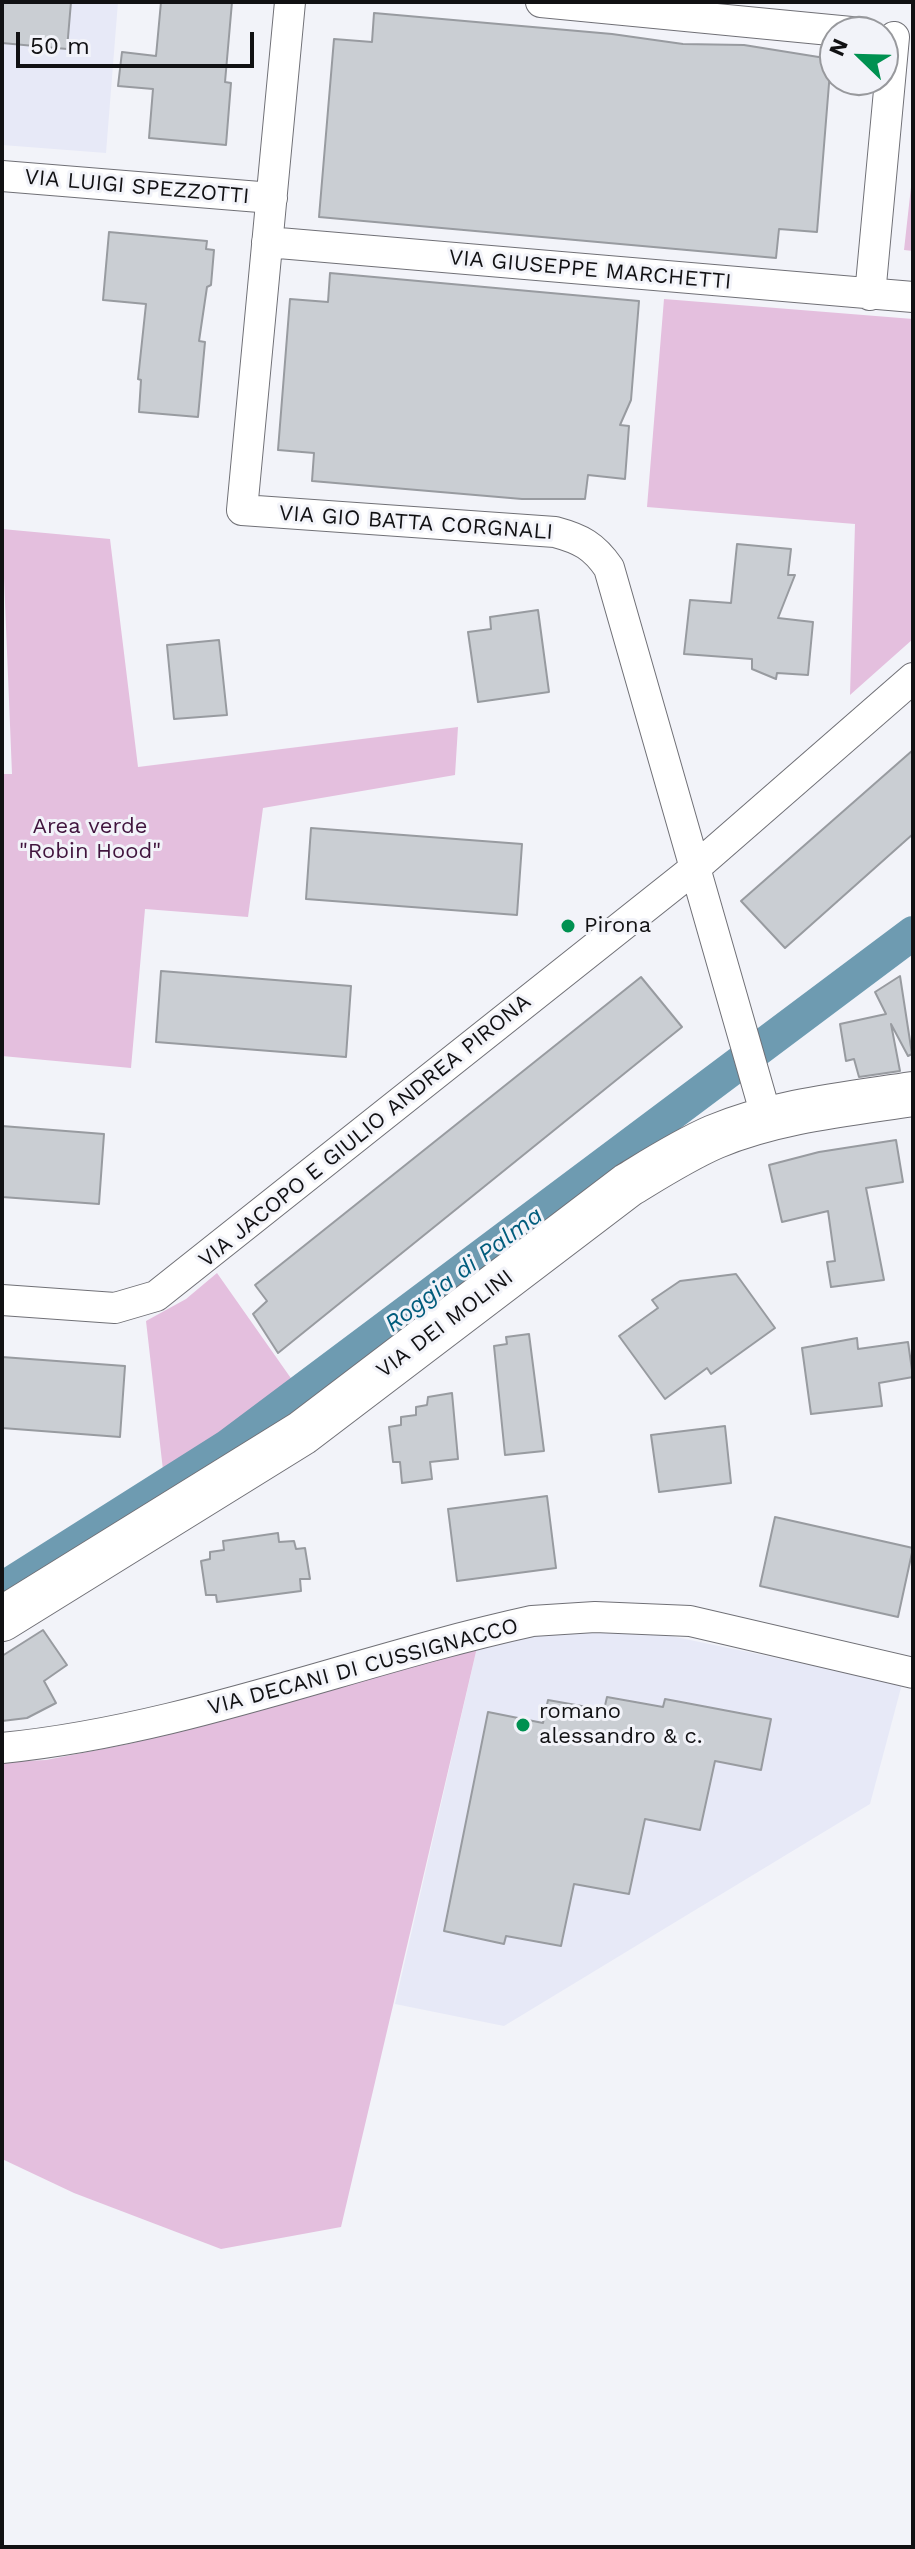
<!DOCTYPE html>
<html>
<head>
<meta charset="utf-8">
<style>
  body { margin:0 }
  #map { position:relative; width:915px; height:2549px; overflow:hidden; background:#f2f3f9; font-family:"Work Sans",sans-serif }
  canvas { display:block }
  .frame { position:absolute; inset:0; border:4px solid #111113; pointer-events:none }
  .north { position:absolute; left:819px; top:16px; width:80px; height:80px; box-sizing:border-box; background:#f2f3f9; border:2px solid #98999d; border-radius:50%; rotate:293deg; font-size:22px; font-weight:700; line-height:32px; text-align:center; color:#111113 }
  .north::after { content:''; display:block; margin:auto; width:28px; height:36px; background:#009151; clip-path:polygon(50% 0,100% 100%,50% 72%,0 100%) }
  .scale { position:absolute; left:16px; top:32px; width:238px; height:36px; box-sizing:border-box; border:4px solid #111113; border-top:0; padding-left:10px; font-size:24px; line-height:28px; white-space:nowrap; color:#111113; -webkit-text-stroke:6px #f2f3f9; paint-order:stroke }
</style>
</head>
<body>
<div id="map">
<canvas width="915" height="2549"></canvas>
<div class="frame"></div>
<div class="north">N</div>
<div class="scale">50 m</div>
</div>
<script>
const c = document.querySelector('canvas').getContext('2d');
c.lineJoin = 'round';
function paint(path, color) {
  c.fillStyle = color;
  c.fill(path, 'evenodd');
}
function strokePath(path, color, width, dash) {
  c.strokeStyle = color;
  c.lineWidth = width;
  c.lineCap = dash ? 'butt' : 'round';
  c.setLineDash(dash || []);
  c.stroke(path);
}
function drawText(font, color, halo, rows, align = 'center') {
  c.font = font + ' "Work Sans",sans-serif';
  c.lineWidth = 6;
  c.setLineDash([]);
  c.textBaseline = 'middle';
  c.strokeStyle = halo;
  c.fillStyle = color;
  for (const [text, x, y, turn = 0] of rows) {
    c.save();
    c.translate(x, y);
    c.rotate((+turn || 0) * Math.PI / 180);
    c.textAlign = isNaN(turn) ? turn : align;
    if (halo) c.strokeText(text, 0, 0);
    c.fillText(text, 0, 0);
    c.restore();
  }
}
const built = new Path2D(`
  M2 2H118L106 153 2 145Z
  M581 1630 666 1635 902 1684 870 1804 504 2026 395 2004 479 1639Z`);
const green = new Path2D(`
  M913 169V251L904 250Z
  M664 299 913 319V639L850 695 855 524 647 507Z
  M2 529 110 539 138 767 458 727 455 775 263 808 248 917 145 909 131 1068 2 1056V774H12Z
  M217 1273 295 1384 240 1425 163 1470 146 1321 186 1299Z
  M479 1639 341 2227 221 2249 74 2193 2 2159V1762L46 1760 133 1743Z`);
const canal = new Path2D(`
  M2 1589 228 1446 913 933`);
const building = new Path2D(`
  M2 2H71L67 49 2 43Z
  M161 2H232L225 82 231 83 226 145 149 138 153 89 118 86 122 52 156 56Z
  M374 13 612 34 683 44 744 45 831 59 817 232 779 229 776 258 319 217 334 39 372 42Z
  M109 232 207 241 206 249 214 250 211 285 207 287 199 341 205 342 198 417 139 412 141 380 138 379 146 304 103 300Z
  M330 273 639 301 631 400 620 425 629 426 625 479 588 475 585 499H522L312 481 314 453 278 450 290 299 328 302Z
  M737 544 791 549 788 575H795L778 618 813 622 808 675 777 673 776 679 752 669V659L684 654 690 600 731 603Z
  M538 610 549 692 478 702 468 632 491 629 490 617Z
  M219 640 227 715 174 719 167 645Z
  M913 750V834L785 948 741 901Z
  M311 828 522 844 517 915 306 899Z
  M161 971 351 986 346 1057 156 1042Z
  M900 976 912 1054 908 1056 891 1024 900 1071 859 1077 854 1059 846 1061 840 1024 886 1014 875 992Z
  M641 977 682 1027 278 1353 253 1314 267 1301 255 1285Z
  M2 1126 104 1134 99 1204 2 1197Z
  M896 1140 903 1182 866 1188 884 1280 831 1287 827 1262 835 1261 828 1211 782 1222 769 1165 819 1152Z
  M736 1274 775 1328 711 1374 707 1368 665 1399 619 1336 658 1308 652 1300 680 1281Z
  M529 1334 544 1451 505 1455 494 1346 507 1344 506 1337Z
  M857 1338 858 1349 908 1342 913 1377 879 1383 882 1406 811 1414 802 1348Z
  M2 1357 125 1366 120 1437 2 1428Z
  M452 1393 458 1459 430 1462 432 1479 402 1483 400 1462H393L389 1427 401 1425V1417L416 1415V1407L427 1405 428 1397Z
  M725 1426 731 1483 659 1492 651 1435Z
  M547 1496 556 1568 457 1581 448 1509Z
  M775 1517 913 1548 898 1617 760 1586Z
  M278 1533 279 1542 294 1541 296 1549 305 1548 310 1579H300L301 1591 217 1602 216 1595H206L201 1561 210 1559V1552L224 1550 223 1541Z
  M43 1630 67 1665 44 1681 56 1703 27 1718 2 1721V1656Z
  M607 1697 663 1707 665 1699 771 1719 761 1770 715 1761 700 1830 645 1819 629 1894 574 1884 561 1946 506 1936 504 1944 444 1931 488 1712 543 1723 548 1700 604 1710Z`);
const street = new Path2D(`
  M290 2 242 510 555 532C581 539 594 546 609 568L767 1119
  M541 2 851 32
  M2 176 272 198
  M267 242 913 297
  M870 295 894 37
  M2 1300 115 1308 156 1296 695 868 913 678
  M2 1748C184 1730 354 1660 532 1621L595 1617 690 1621 913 1673`);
const secondary = new Path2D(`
  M2 1619 302 1433 628 1185C656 1168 684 1150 714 1137 776 1111 847 1104 913 1094`);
const markers = [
  [568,926,8,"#009151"],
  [523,1725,8,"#009151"]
];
const streetNames = [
  ["VIA LUIGI SPEZZOTTI",137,187,5],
  ["VIA GIUSEPPE MARCHETTI",590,270,5],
  ["VIA GIO BATTA CORGNALI",416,523,4],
  ["VIA JACOPO E GIULIO ANDREA PIRONA",365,1131,-39],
  ["VIA DEI MOLINI",445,1324,-37],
  ["VIA DECANI DI CUSSIGNACCO",363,1667,-15]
];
const parkNames = [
  ["Area verde",90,827],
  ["\"Robin Hood\"",90,852]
];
const poiNames = [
  ["Pirona",584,926],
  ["romano",539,1712],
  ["alessandro & c.",539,1737]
];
const waterNames = [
  ["Roggia di Palma",464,1270,-37]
];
paint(built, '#e7e9f7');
paint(green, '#e4bfde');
strokePath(canal, '#6e9bb1', 34);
paint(building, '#caced3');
strokePath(building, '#989ba0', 2);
strokePath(street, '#707076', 32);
strokePath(secondary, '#707076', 46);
strokePath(street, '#fff', 30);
strokePath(secondary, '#fff', 44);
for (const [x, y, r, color] of markers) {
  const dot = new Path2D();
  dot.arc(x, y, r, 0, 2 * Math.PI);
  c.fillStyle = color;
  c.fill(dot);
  strokePath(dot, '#f2f3f9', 3);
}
drawText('22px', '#111113', '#f2f3f9', streetNames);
drawText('22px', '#40143d', '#f2f3f9', parkNames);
drawText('22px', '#111113', '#f2f3f9', poiNames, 'left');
drawText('italic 24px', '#005c7c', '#f2f3f9', waterNames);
</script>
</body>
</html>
